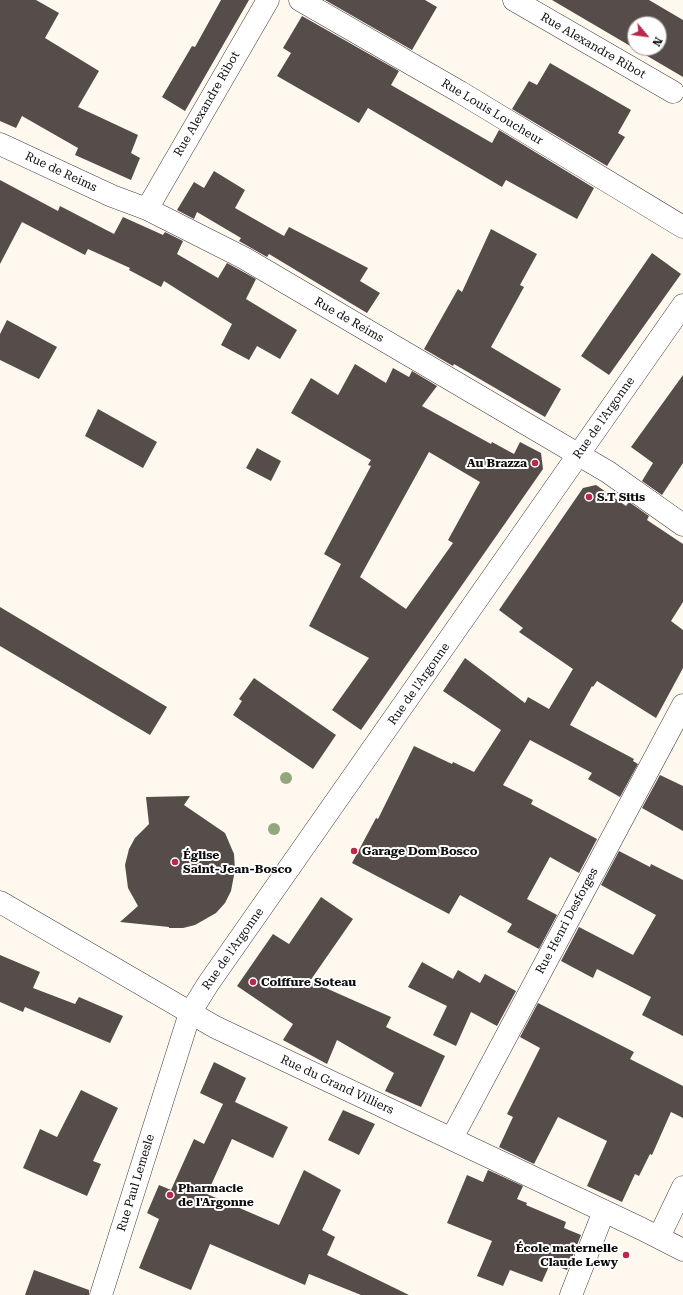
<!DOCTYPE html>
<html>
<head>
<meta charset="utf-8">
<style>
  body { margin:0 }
  #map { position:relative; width:683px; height:1295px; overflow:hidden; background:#fff8ee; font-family:"Roboto Serif",serif }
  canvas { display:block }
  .north { position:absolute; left:627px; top:16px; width:40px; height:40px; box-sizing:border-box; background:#fff; border:1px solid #9e9e9e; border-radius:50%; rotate:119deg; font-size:11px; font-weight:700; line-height:16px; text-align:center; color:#0d0d0d }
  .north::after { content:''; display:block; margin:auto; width:14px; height:18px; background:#b9294c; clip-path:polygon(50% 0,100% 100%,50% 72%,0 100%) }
</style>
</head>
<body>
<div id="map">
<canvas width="683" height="1295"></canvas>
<div class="north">N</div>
</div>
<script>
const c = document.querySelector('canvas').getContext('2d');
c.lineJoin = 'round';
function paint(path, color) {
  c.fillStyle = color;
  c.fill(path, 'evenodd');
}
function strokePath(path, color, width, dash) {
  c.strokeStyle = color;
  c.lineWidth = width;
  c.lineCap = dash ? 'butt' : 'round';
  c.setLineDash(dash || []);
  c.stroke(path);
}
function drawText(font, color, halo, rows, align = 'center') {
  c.font = font + ' "Roboto Serif",serif';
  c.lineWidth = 4;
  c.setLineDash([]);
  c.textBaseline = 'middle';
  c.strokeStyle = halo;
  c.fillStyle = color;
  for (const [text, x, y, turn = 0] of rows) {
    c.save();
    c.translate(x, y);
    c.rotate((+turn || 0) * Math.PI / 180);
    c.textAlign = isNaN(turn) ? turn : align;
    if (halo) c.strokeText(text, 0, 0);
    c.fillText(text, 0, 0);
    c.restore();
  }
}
const building = new Path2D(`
  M0 0H36L59 13 45 38 99 71 78 107 138 135 131 153 140 158 131 180 75 155 78 148 22 116 16 128 0 121Z
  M221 0H249L185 111 162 97 192 46 195 47Z
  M325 0H425L437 7 412 50Z
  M552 0H649L683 20V77ZM635 24H659V48H635Z
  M302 16 399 71 391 85 492 143 499 130 594 188 577 219 506 180 502 187 368 108 359 123 277 76 291 53 283 48Z
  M550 63 631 110 618 133 625 137 607 166 512 109 529 81 537 85Z
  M214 171 245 190 235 208 284 236 289 227 368 268 360 281 380 293 367 313 269 254 267 257 239 241 241 238 197 212 194 219 177 210 194 182 204 188Z
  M0 180 58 211 60 206 114 234 123 217 163 235 165 232 183 241 177 254 218 278 227 263 238 269 256 279 246 299 297 330 280 359 257 346 249 360 221 345 232 324 164 281 161 287 129 270 130 268 88 249 85 255 22 222 0 264Z
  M491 229 537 254 520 285 524 287 491 347 561 389 545 417 454 364 453 366 424 349 458 289 462 292Z
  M652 253 681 274 609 375 581 356Z
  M7 320 57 347 39 379 0 360V334Z
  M355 364 386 383 393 368 409 377 412 371 437 386 422 406 491 444 492 442 514 454 520 442 541 453 543 469 361 730 332 710 369 658 309 626 341 564 324 554 371 466 368 465 371 460 291 413 311 378 338 395ZM429 452 480 482 448 540 453 543 406 609 360 577Z
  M683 375V463L662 495 642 481 653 463 631 447Z
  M98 409 157 442 143 468 85 436Z
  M257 448 281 461 271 481 246 468Z
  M596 485 626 506 629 502 649 516 647 520 683 544V602L671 621 683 630V668L656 718 597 681 593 687 592 686 570 725 634 759 633 761 638 764 620 797 588 779 592 773 530 740 503 785 533 800 531 804 597 839 579 873 550 857 527 899 557 915 539 949 507 932 512 924 460 895 449 914 352 863 376 818 378 819 414 746 452 764 453 762 474 772 501 730 443 691 465 658 525 703 528 697 549 709 573 669 519 632 523 628 499 610 583 488Z
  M0 607 167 707 150 735 0 646Z
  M254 678 336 735 313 769 233 715 242 701 239 699Z
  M660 775 683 786V831L642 808Z
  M190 796 184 805 225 833 234 854 235 870 231 891 225 903 216 913 195 925 183 928H169V927L120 922 138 906 128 888 125 865 129 849 135 838 149 824 146 797Z
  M619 851 650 867 651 864 683 880V1036L642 1015 651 997 597 969 593 978 561 961 579 927 633 955 656 915 601 885Z
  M321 897 353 919 310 981 391 1017 386 1027 445 1056 421 1107 385 1091 394 1073 337 1040 327 1064 283 1040 293 1024 237 986 273 934 289 944Z
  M0 955 40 972 33 988 75 1004 79 997 123 1016 110 1043 25 1007 23 1012 0 1002Z
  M422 962 453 979 458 970 480 983 485 974 516 991 497 1026 471 1012 456 1046 433 1035 447 1006 408 987Z
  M538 1003 634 1052 630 1059 683 1086V1118L671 1112 652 1155 650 1154 639 1176 635 1174 622 1202 587 1186 607 1141 558 1117 534 1164 499 1147 513 1117 507 1114 540 1048 520 1037Z
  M214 1062 246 1078 235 1102 288 1127 273 1158 232 1139 207 1194 279 1225 304 1170 341 1190 322 1230 335 1237 327 1255 409 1295H361L309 1274 305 1285 210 1244 191 1290 139 1268 159 1219 147 1213 159 1185 171 1190 194 1139 204 1144 223 1104 200 1093Z
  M81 1090 118 1108 93 1161 101 1164 87 1196 23 1168 40 1129 57 1137Z
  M343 1110 375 1124 359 1155 328 1140Z
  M488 1170 523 1186 517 1199 527 1203 526 1205 566 1222 564 1228 581 1235 567 1270 550 1264 542 1282 510 1270 503 1286 477 1276 492 1241 447 1223 467 1175 483 1182Z
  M34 1270 89 1290V1295H25Z`);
const minor = new Path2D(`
  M300 0 460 92 683 227
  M514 0 673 92
  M0 144 112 196 147 209 244 258 608 472 683 525
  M147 209 268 0
  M0 902 215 1027 642 1229 683 1250
  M452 1138 683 705
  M659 1237 683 1187
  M101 1295 190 1013 208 984 683 305
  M571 1295 604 1211`);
const trees = [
  [286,778],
  [274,829]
];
const markers = [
  [535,463,4,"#b9294c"],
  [589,497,4,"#b9294c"],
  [354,851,4,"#b9294c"],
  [175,862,4,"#b9294c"],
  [253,982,4,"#b9294c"],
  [170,1195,4,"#b9294c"],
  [626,1255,4,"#b9294c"]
];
const streetNames = [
  ["Rue Alexandre Ribot",593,46,30],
  ["Rue Alexandre Ribot",207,104,-60],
  ["Rue Louis Loucheur",492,112,31],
  ["Rue de Reims",61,172,25],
  ["Rue de Reims",349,320,30],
  ["Rue de l'Argonne",604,418,-55],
  ["Rue de l'Argonne",419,684,-55],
  ["Rue Henri Desforges",567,921,-62],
  ["Rue de l'Argonne",233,949,-55],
  ["Rue du Grand Villiers",337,1085,25],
  ["Rue Paul Lemesle",136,1183,-73]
];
const poiNames = [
  ["Au Brazza",527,463,"right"],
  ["S.T Sitis",597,497],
  ["Garage Dom Bosco",362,851],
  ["Église",183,855],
  ["Saint-Jean-Bosco",183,869],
  ["Coiffure Soteau",261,982],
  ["Pharmacie",178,1188],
  ["de l'Argonne",178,1202],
  ["École maternelle",618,1248,"right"],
  ["Claude Lewy",618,1262,"right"]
];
paint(building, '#564c4a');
strokePath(minor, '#404040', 23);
strokePath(minor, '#fff', 22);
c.fillStyle = '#93a67c';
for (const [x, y] of trees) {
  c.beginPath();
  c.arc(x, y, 6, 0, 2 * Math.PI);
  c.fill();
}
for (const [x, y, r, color] of markers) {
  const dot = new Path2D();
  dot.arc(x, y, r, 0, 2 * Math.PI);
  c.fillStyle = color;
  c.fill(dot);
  strokePath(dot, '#fff', 1.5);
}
drawText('12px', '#0d0d0d', '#fff', streetNames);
drawText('bold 12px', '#0d0d0d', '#fff', poiNames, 'left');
</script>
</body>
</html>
